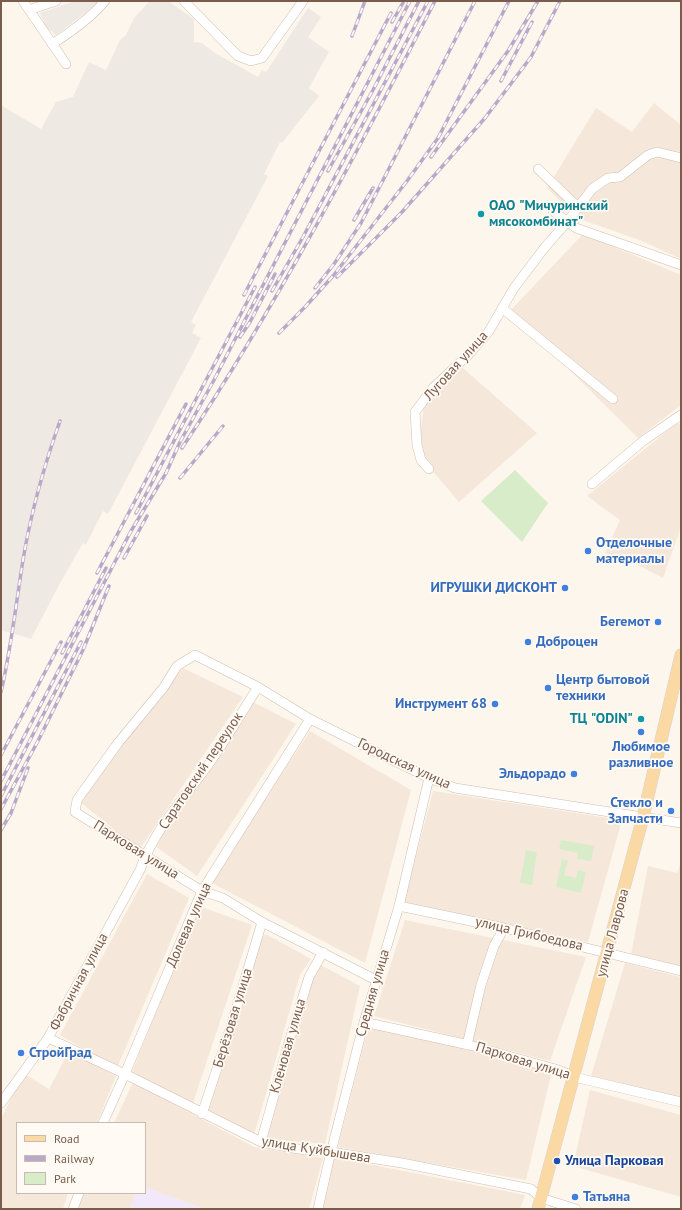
<!DOCTYPE html>
<html>
<head>
<meta charset="utf-8">
<style>
  body { margin:0 }
  #map { position:relative; width:682px; height:1210px; overflow:hidden; background:#fdf6ec; font-family:"PT Sans",sans-serif }
  canvas { display:block }
  .frame { position:absolute; inset:0; border:2px solid #7a5c4d; pointer-events:none }
  .legend { position:absolute; left:16px; top:1122px; width:130px; height:72px; box-sizing:border-box; background:#fffaf3; border:1px solid #cabbb1; margin:0; padding:5px 7px; list-style:none; font-size:12px; color:#7a5c4d }
  .legend li { display:flex; align-items:center; gap:8px; height:20px }
  .legend b { width:20px; border:1px solid #cabbb1 }
</style>
</head>
<body>
<div id="map">
<canvas width="682" height="1210"></canvas>
<div class="frame"></div>
<ul class="legend">
<li><b style="height:5px;background:#fbd9a5"></b>Road</li>
<li><b style="height:5px;background:#b9a8c9"></b>Railway</li>
<li><b style="height:11px;background:#d8ecc9"></b>Park</li>
</ul>
</div>
<script>
const c = document.querySelector('canvas').getContext('2d');
c.lineJoin = 'round';
function paint(path, color) {
  c.fillStyle = color;
  c.fill(path, 'evenodd');
}
function strokePath(path, color, width, dash) {
  c.strokeStyle = color;
  c.lineWidth = width;
  c.lineCap = dash ? 'butt' : 'round';
  c.setLineDash(dash || []);
  c.stroke(path);
}
function drawText(font, color, halo, rows, align = 'center') {
  c.font = font + ' "PT Sans",sans-serif';
  c.lineWidth = 3.5;
  c.setLineDash([]);
  c.textBaseline = 'middle';
  c.strokeStyle = halo;
  c.fillStyle = color;
  for (const [text, x, y, turn = 0] of rows) {
    c.save();
    c.translate(x, y);
    c.rotate((+turn || 0) * Math.PI / 180);
    c.textAlign = isNaN(turn) ? turn : align;
    if (halo) c.strokeText(text, 0, 0);
    c.fillText(text, 0, 0);
    c.restore();
  }
}
const residential = new Path2D(`
  M654 103 681 125V259L642 241 577 218 547 188 596 108 632 132Z
  M583 234 681 275V405L638 438 510 311Z
  M456 362 537 433 459 502 418 454 425 397Z
  M677 423 681 425V527L663 578 636 564 605 553 620 520 587 496Z
  M183 668 243 697 139 850 74 797Z
  M253 702 296 724 197 876 151 843Z
  M310 731 411 790 365 963 210 882Z
  M433 791 622 820 588 942 404 902Z
  M681 862V966L631 954 648 866 677 873Z
  M147 874 189 898 117 1068 60 1035Z
  M199 906 252 925 193 1103 131 1074Z
  M405 920 586 957 550 1061 374 1016Z
  M266 934 311 959 300 975 254 1135 205 1111 256 941Z
  M317 963 360 986 325 1144 265 1139Z
  M625 963 681 977V1097L591 1076Z
  M369 1024 552 1071 526 1180 338 1147Z
  M69 1051 116 1076 97 1123H17V1193H68L63 1209H1V1119L23 1073 49 1089Z
  M133 1082 254 1147 323 1158 309 1209H77L83 1193H145V1123H114Z
  M590 1090 681 1115V1197L573 1166Z
  M333 1157 525 1195 520 1209H320Z`);
const industrial = new Path2D(`
  M75 1H100V2L56 35 46 27 40 13Z
  M150 1H168L194 19V42L202 43 215 53 258 77 262 70 266 72 308 8 321 17 308 37 329 52 309 88 319 96 282 143 280 142 264 174 268 176 191 322 196 325 192 333 201 338 108 514 103 511 86 545 83 543 59 585 31 639 1 630V105L41 129 56 102 73 97 89 62 106 70 120 40 126 35 134 18Z`);
const education = new Path2D(`
  M145 1187 206 1209H130L135 1193H145Z`);
const green = new Path2D(`
  M515 470 548 503 522 542 481 501Z
  M561 840 594 846 591 861 577 859 578 853 559 849Z
  M526 850 537 852 532 885 520 883Z
  M562 859 568 861 564 875 576 878 578 870 586 872 581 893 556 887Z`);
const minor = new Path2D(`
  M23 1 66 64
  M184 1 238 56 251 61 262 58 303 1
  M29 10 56 1
  M52 44C71 32 91 18 105 1
  M538 169 578 207
  M553 211 576 228 681 265
  M502 308 613 399
  M429 469 421 460 417 445 415 412 433 388 469 354 489 331 514 288 545 247 567 222 592 189 608 178 620 177 648 155 657 152 681 158
  M592 484 643 441 681 415
  M399 906 504 928 681 971
  M376 980 262 922 223 898 202 891 75 812 77 800 118 743 164 687 177 666 195 655 258 687 310 719 429 778 455 788 681 823
  M364 1022 469 1045 559 1070 574 1077 681 1102
  M48 1038 125 1074 261 1142 298 1149 331 1152 402 1163 531 1189 541 1198 576 1209
  M467 1045 481 985 494 946 504 928
  M1 1103 48 1038 140 870C154 830 184 798 208 765 226 740 241 713 258 687
  M202 1114 232 1023 262 922
  M103 1123 125 1074 129 1064 202 891 310 719
  M261 1142 289 1042 309 977 323 952
  M73 1209 79 1193
  M318 1209 328 1164 364 1022 399 906 429 778`);
const major = new Path2D(`
  M538 1209 643 817 681 655`);
const rail = new Path2D(`
  M392 22 404 1
  M352 36 365 1
  M501 81 532 22
  M431 157 508 51 538 1
  M328 171 373 90 419 1
  M354 220 373 188
  M337 277 402 212 485 118 531 57 560 1
  M315 288 334 264 361 223 475 1
  M272 291 303 237 428 1
  M244 295 391 13
  M279 333 305 307 333 276 407 181 438 138 509 1
  M240 337 250 322 275 274
  M182 448C277 305 357 153 435 1
  M180 478 223 426
  M136 513 255 287
  M124 558 147 516
  M97 573 186 404
  M62 653 106 568
  M1 692C11 649 16 604 23 560 31 512 44 466 60 421
  M1 755 61 642
  M1 781 131 531 166 473 180 442 214 380 410 1
  M1 796 81 642
  M1 809 38 741 83 650 109 586
  M1 830 11 813 28 768`);
const markers = [
  [481,214,4,"#0f9aa8"],
  [588,551,4,"#3f7fe0"],
  [565,588,4,"#3f7fe0"],
  [658,622,4,"#3f7fe0"],
  [528,642,4,"#3f7fe0"],
  [548,688,4,"#3f7fe0"],
  [495,704,4,"#3f7fe0"],
  [641,719,4,"#0f9aa8"],
  [641,732,4,"#3f7fe0"],
  [574,774,4,"#3f7fe0"],
  [671,811,4,"#3f7fe0"],
  [21,1053,4,"#3f7fe0"],
  [557,1161,4,"#1a4fb4"],
  [575,1197,4,"#3f7fe0"]
];
const cultureNames = [
  ["ОАО \"Мичуринский",489,206],
  ["мясокомбинат\"",489,222],
  ["ТЦ \"ODIN\"",633,719,"right"]
];
const streetNames = [
  ["Луговая улица",456,366,-48],
  ["Городская улица",404,764,25],
  ["Саратовский переулок",201,771,-56],
  ["Парковая улица",136,850,32],
  ["Долевая улица",189,925,-66],
  ["улица Лаврова",613,933,-75],
  ["улица Грибоедова",529,934,13],
  ["Фабричная улица",79,982,-62],
  ["Средняя улица",373,993,-74],
  ["Берёзовая улица",233,1018,-73],
  ["Кленовая улица",288,1046,-74],
  ["Парковая улица",523,1061,17],
  ["улица Куйбышева",316,1150,9]
];
const shopNames = [
  ["Отделочные",596,543],
  ["материалы",596,559],
  ["ИГРУШКИ ДИСКОНТ",557,588,"right"],
  ["Бегемот",650,622,"right"],
  ["Доброцен",536,642],
  ["Центр бытовой",556,680],
  ["техники",556,696],
  ["Инструмент 68",487,704,"right"],
  ["Любимое",641,747,"center"],
  ["разливное",641,763,"center"],
  ["Эльдорадо",566,774,"right"],
  ["Стекло и",663,803,"right"],
  ["Запчасти",663,819,"right"],
  ["СтройГрад",29,1053],
  ["Татьяна",583,1197]
];
const transitNames = [
  ["Улица Парковая",565,1161]
];
paint(residential, '#f5e8da');
paint(industrial, '#efe9e4');
paint(education, '#f3e8fa');
paint(green, '#d8ecc9');
strokePath(minor, '#d1beb0', 10);
strokePath(major, '#dad1cd', 13);
strokePath(minor, '#fff', 9);
strokePath(major, '#fbd9a5', 12);
strokePath(rail, '#b9a8c9', 3.5);
strokePath(rail, '#fffaf3', 2, [6]);
for (const [x, y, r, color] of markers) {
  const dot = new Path2D();
  dot.arc(x, y, r, 0, 2 * Math.PI);
  c.fillStyle = color;
  c.fill(dot);
  strokePath(dot, '#fffaf3', 1.5);
}
drawText('bold 14px', '#0d838f', '#fffaf3', cultureNames, 'left');
drawText('14px', '#7a5c4d', '#fffaf3', streetNames);
drawText('bold 14px', '#366cbe', '#fffaf3', shopNames, 'left');
drawText('bold 14px', '#164399', '#fffaf3', transitNames, 'left');
</script>
</body>
</html>
